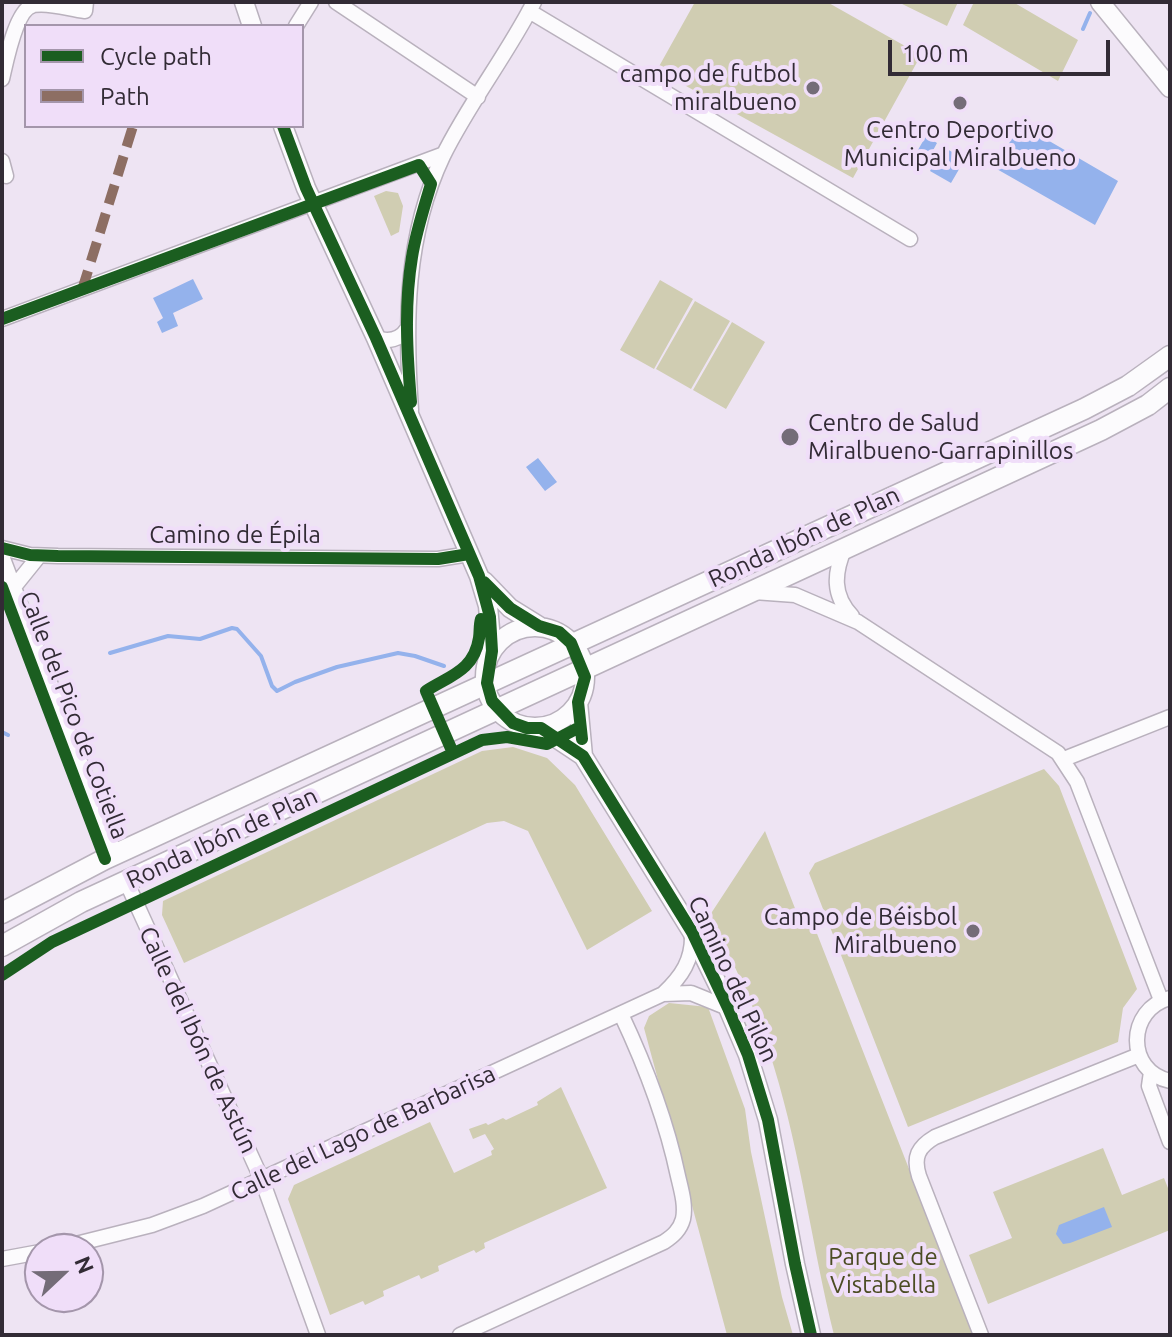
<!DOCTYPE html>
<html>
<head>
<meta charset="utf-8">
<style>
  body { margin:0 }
  #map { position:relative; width:1172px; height:1337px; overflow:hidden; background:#eee4f3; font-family:Ubuntu,sans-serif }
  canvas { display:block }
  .frame { position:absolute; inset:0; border:4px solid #322b35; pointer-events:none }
  .legend { position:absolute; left:24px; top:24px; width:280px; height:104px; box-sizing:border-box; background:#f0def9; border:2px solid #a496ab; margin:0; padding:10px 14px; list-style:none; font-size:24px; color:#322b35 }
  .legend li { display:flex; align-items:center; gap:16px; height:40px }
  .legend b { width:40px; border:2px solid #a496ab }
  .north { position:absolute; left:24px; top:1233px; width:80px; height:80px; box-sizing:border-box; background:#f0def9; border:2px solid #a496ab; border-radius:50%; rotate:68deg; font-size:22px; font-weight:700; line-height:32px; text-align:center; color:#322b35 }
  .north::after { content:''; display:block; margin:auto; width:28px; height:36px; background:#746c78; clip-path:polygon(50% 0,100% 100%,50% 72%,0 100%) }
  .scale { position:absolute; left:888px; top:40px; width:222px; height:36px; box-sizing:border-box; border:4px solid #322b35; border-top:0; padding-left:10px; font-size:24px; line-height:28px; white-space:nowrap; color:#322b35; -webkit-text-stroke:6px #f0def9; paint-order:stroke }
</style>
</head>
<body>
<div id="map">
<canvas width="1172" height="1337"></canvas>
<div class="frame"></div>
<ul class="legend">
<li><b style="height:10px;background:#1b5e20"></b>Cycle path</li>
<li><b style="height:10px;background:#8d6e63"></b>Path</li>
</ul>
<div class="north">N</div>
<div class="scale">100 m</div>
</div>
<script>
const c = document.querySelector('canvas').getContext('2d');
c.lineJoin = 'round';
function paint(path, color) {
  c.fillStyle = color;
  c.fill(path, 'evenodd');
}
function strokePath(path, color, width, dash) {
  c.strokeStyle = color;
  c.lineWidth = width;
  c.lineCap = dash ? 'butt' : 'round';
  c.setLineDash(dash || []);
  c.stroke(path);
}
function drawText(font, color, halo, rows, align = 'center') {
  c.font = font + ' Ubuntu,sans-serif';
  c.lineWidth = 8;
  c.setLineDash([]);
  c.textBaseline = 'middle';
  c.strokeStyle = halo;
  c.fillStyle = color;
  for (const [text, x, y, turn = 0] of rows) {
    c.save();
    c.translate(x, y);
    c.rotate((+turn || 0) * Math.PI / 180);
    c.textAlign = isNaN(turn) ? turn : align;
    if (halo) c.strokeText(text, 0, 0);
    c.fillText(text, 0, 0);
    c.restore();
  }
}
const green = new Path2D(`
  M695 2H827L921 55 853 178 657 70Z
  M898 2H958L947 26Z
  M974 2H1013L1078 40 1058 81 963 25Z
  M386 191 398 193 403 206 399 232 391 236 374 196Z
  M660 280 693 299 654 369 620 350Z
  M695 301 730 321 691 389 656 369Z
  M732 322 765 342 726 409 693 390Z
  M513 747 547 758 575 785 652 911 587 950 528 831 504 821 487 823 184 963 162 915 163 901 482 751Z
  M1044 769 1059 786 1137 989 1123 1008 1118 1042 908 1127 809 873 815 863Z
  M765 831 803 929 814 926 974 1335H834C812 1246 801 1155 774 1067 759 1015 734 965 710 915Z
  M669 1003 708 1007 745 1109 751 1152 782 1297 793 1335H727L644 1028 649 1016Z
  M561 1087 607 1188 484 1243 485 1248 476 1253 474 1250 438 1266 439 1271 421 1279 419 1275 383 1291 384 1296 365 1305 363 1301 330 1315 288 1199 294 1185 430 1122 454 1173 492 1155 491 1151 494 1149 485 1134 473 1139 469 1129 486 1123 488 1125 503 1118 506 1120 538 1105 537 1102Z
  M1103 1148 1122 1195 1164 1178 1170 1193V1230L988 1304 969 1255 1012 1238 993 1192Z`);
const water = new Path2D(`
  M1020 124 1118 181 1095 225 995 168Z
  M926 136 937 143 923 169 911 162Z
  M943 147 965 159 951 183 930 171Z
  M193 279 203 299 173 313 178 326 162 333 157 322 163 318 153 298Z
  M538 458 557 482 545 491 526 467Z
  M1104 1207 1112 1227 1070 1243 1063 1244 1056 1234 1059 1225Z`);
const stream = new Path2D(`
  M1083 29 1090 13
  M110 653 168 636 200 639 232 628 237 629 261 656 272 686 277 691 295 682 337 667 398 653 415 656 444 666
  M2 732 8 735`);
const minor = new Path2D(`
  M336 2 478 97
  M529 11 910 239
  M296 26 311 2
  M2 79C6 62 16 8 34 5 49 2 69 9 85 11L86 2
  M2 161 6 176
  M2 319 444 154
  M376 338C388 342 400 340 407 329
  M411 410C405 323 405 236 443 156 469 103 507 55 534 2
  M845 547C834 573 832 595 852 616
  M2 548 30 555 58 556 438 559 469 554
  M2 556 115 854
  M14 587 39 556
  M754 592 795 595 858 622 1058 753 1077 782 1161 1000
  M1064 759 1170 717
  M126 881 262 1180 318 1335
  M663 994 691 993 728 1008
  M1170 998C1127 1009 1125 1071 1170 1081
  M1151 1072 1149 1086 1170 1142
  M56 1249 152 1225 203 1206 663 994C682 976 693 960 692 933
  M2 1259 40 1252
  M460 1335 664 1242C673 1236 680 1230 683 1219 686 1205 681 1189 678 1176 666 1119 646 1067 621 1014
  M981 1335 919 1176C913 1157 918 1147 935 1137L1139 1055`);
const tertiary = new Path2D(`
  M244 2 252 26
  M1100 2 1170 88
  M283 126 306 188 376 338 479 576 488 606 492 651
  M484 581 510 608 539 626
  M485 677a50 50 0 1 1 100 0a50 50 0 1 1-100 0Z
  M578 702 583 756
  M541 728 583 756 692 932 719 987 748 1055 768 1120 795 1264 811 1335`);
const secondary = new Path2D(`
  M2 913 105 859 1084 409 1128 386 1170 356
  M2 946 81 902 1101 430 1148 405 1170 388`);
const quiet = new Path2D(`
  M82 290 133 126`);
const cycleway = new Path2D(`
  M283 126 306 188 376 338 479 576 490 617 492 651 487 683 492 701 513 723 527 728H541L583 756 692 932 728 1008 748 1055 768 1120 795 1264 811 1335
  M2 319 419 165 431 184C424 208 416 232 412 257 404 305 407 354 411 402
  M2 548 30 555 58 556 438 559 469 554
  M484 582 510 608 539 626 559 632 571 643 585 677 578 702 582 739
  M2 587 105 859
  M453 753 426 691C449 676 474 671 479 638 480 632 479 626 481 619
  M2 975 52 942 482 740 507 737 547 744 580 727`);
const markers = [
  [813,88,8,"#746c78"],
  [960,103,8,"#746c78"],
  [790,437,10,"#746c78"],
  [973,931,8,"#746c78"]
];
const poiNames = [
  ["campo de futbol",797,74],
  ["miralbueno",797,102],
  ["Centro Deportivo",960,130,"center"],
  ["Municipal Miralbueno",960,158,"center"],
  ["Centro de Salud",808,423,"left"],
  ["Miralbueno-Garrapinillos",808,451,"left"],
  ["Campo de Béisbol",957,917],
  ["Miralbueno",957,945]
];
const streetNames = [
  ["Camino de Épila",235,535],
  ["Ronda Ibón de Plan",804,537,-25],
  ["Calle del Pico de Cotiella",74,715,69],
  ["Ronda Ibón de Plan",222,838,-25],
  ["Camino del Pilón",733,979,65],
  ["Calle del Ibón de Astún",198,1040,65],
  ["Calle del Lago de Barbarisa",363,1133,-25]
];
const parkNames = [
  ["Parque de",883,1257],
  ["Vistabella",883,1285]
];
paint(green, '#d0cdb2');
paint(water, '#94b2ec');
strokePath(stream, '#94b2ec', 4);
strokePath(minor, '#b9b1bd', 17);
strokePath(tertiary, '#b9b1bd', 21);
strokePath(secondary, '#b9b1bd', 23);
strokePath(minor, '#fcfbfd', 14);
strokePath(tertiary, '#fcfbfd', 18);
strokePath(secondary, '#fcfbfd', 20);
strokePath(quiet, '#8d6e63', 10, [20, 10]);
strokePath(cycleway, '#1b5e20', 12);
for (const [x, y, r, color] of markers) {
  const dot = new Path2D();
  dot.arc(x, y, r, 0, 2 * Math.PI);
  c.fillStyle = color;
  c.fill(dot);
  strokePath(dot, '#f0def9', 3);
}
drawText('24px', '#322b35', '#f0def9', poiNames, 'right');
drawText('24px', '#322b35', '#f0def9', streetNames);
drawText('24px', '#4b4c23', '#f0def9', parkNames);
</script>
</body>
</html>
